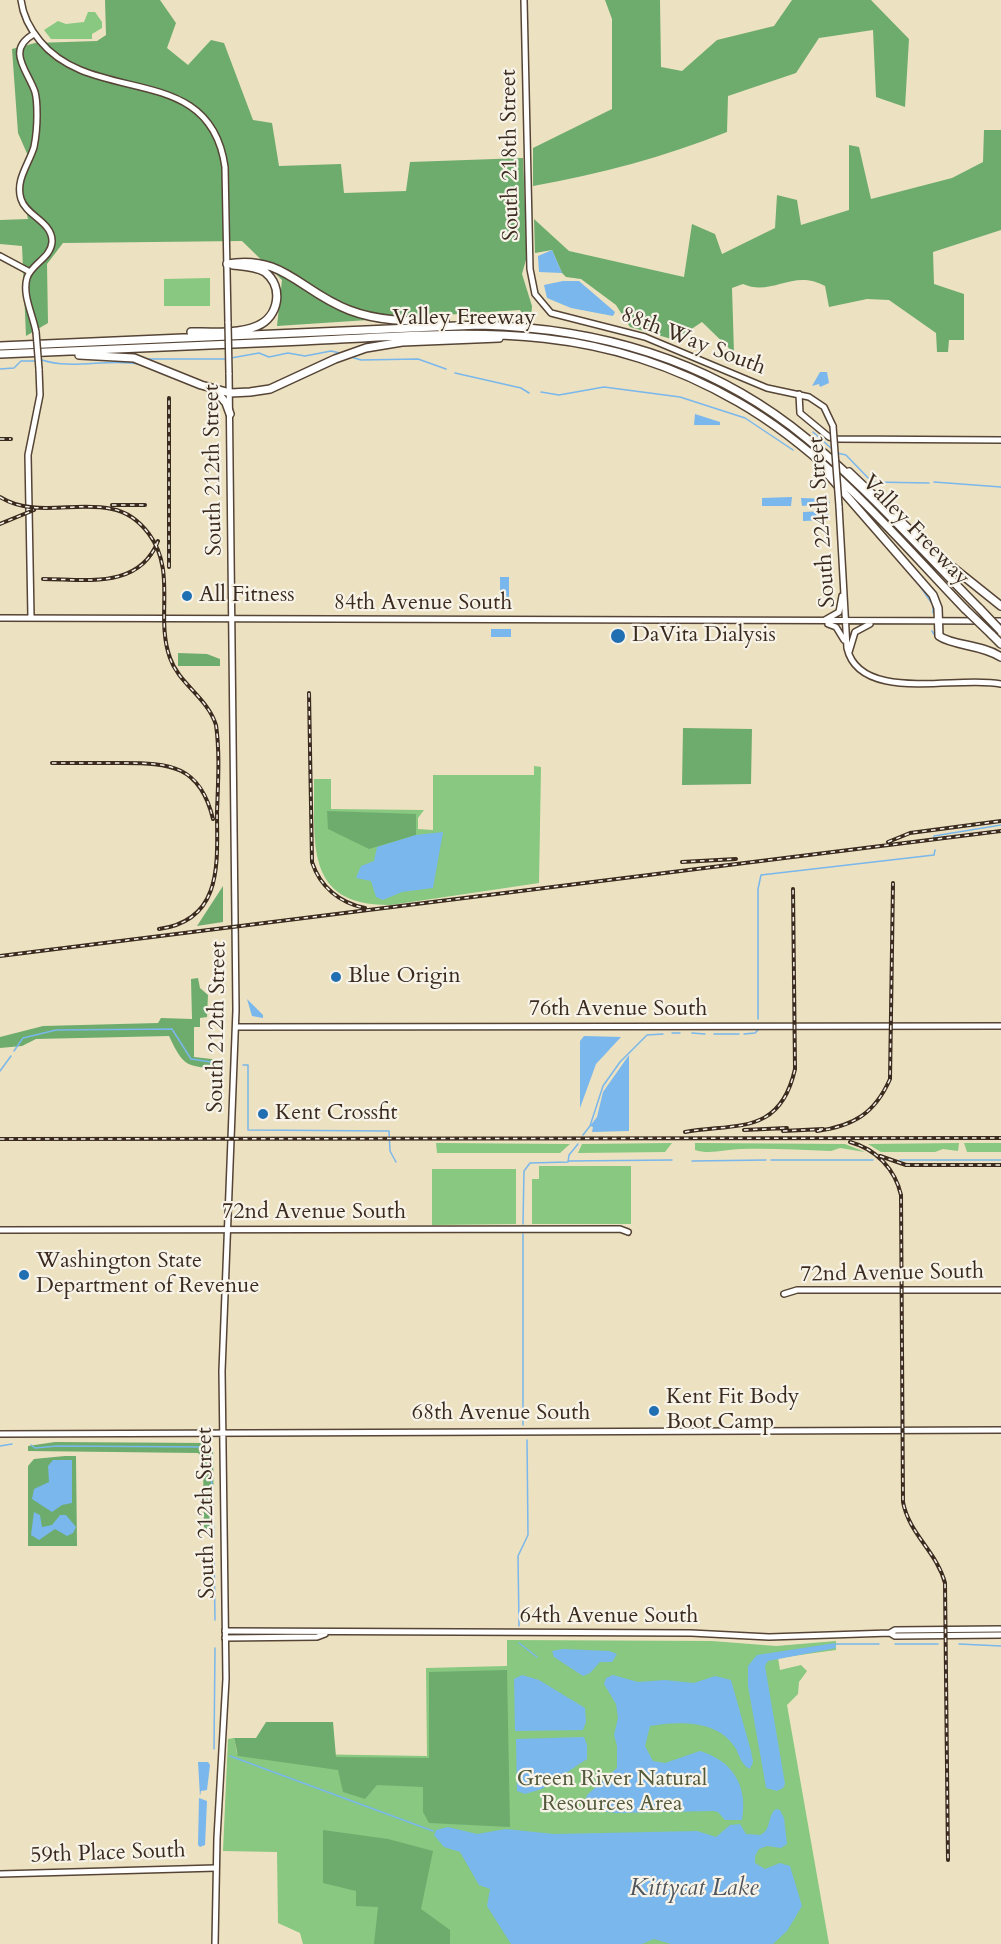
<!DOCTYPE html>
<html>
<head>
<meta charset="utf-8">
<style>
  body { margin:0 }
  canvas { display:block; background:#ece1c0 }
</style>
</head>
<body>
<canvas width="1001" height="1944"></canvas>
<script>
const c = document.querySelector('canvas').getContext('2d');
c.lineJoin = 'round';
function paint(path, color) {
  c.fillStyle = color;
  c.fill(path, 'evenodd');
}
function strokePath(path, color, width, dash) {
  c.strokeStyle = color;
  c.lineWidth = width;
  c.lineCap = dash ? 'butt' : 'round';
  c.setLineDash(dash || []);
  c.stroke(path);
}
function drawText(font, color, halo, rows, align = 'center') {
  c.font = font + ' Cardo,serif';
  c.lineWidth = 4.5;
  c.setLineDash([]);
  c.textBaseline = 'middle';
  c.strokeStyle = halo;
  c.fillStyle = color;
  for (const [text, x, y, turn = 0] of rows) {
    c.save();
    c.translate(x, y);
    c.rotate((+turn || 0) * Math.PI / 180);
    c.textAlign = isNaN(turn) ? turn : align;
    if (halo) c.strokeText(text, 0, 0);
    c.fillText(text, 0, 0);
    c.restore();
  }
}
const green = new Path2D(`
  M88 12H95L102 22V28L92 34V39H51L44 30 58 21 66 24 84 22Z
  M210 278V306H164V279Z
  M534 766 541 767 539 883 391 905C304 906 315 844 314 779H331V809L424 810 418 818V829L433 830V775H534Z
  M436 1143 569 1144H570L560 1153H437Z
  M672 1143 665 1152 578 1153 582 1144Z
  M695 1143 845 1144 865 1152 840 1148 831 1151C801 1150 771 1148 741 1149 726 1149 710 1155 695 1150Z
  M959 1143 958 1151 943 1149 935 1152H881L868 1144Z
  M964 1143H1001V1152H967Z
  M539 1166H631V1224H532V1179H539Z
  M432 1169H516V1224L432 1225Z
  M507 1640 712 1641 776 1646 836 1641V1650L778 1658 780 1670 801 1665 807 1671 799 1682 798 1694 787 1705 829 1944H303L300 1933 278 1923 277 1852 223 1851 228 1739 234 1738 237 1753 427 1756 426 1668 507 1666Z`);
const forest = new Path2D(`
  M105 0H160L176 23 167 48 188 65 211 40 224 43 253 120 272 123 279 166 341 164 344 193 406 191 410 162 523 158 527 256 522 274 532 306 531 320H527L520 310 277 326 282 280 242 241 63 243 47 264 48 323 26 336 22 246 0 244V220L28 219 20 186 29 158 18 133 12 49 35 43 97 41 106 35Z
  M605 0H660L661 67 682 71 717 40 774 26 792 0H871L909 39 905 107 876 97 873 30 819 38 796 73 728 96 727 132C664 157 600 174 533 186V148L612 109V19Z
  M984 130H1001V230L933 252 934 284 964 294V340H949L948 352H937L936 333 889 300 867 299 829 307 825 286C793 268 772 297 743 284L732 288 734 353 702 322 675 340 630 327 616 305 581 279 566 277 562 273 552 250 535 253 534 219 569 251 684 277 692 224 715 234 722 254 775 228 777 195 797 200 801 225 849 210V145L859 147 871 199 952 178 983 162Z
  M178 653 207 654 220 659V666H178Z
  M683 728 752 729 751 784 682 785Z
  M327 811 416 814V835L369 849 328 829Z
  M223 886V922L197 926Z
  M198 978 200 988 208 995 207 1017 200 1018V1027H194V1057L220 1060V1070C186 1065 184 1068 169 1036L36 1039 22 1046 0 1048V1037L43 1026 158 1023 161 1018 192 1019 191 979Z
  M55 1442 208 1443 213 1448 214 1537 210 1538 204 1532 203 1459 198 1453 28 1451V1446Z
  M65 1456H76L77 1546H28V1466L34 1459Z
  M507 1670 510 1827 429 1823 423 1812V1787L377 1785 365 1799 343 1792 338 1770 238 1756 234 1738H256L266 1722H333L336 1757 429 1758V1672Z
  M323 1830 388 1839 433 1851 421 1909 450 1930V1944H374L378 1907 356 1906V1891L323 1883Z`);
const water = new Path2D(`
  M552 250 562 273 539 272 538 256Z
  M563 281H579L615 312 613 316 571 308 547 298 544 285Z
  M820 372H827L829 383 820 387 819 384 812 386Z
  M695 414 720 422V425H694Z
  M792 497 791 506H762V498Z
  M801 498 828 499 830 503 802 506Z
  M826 511 829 515 826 520 803 521V512Z
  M500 577H509V607L500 610Z
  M491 629H511V637H491Z
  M443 832 433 888 402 892 383 900 376 897 371 881 356 878 361 866 374 861 377 847 416 835Z
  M247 999 263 1015V1018L252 1016Z
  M584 1036 621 1037 596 1064 580 1108V1041Z
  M629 1055V1131L592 1132 593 1127 590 1126 597 1117 603 1092Z
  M53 1460H72V1503L62 1505 52 1512 32 1499 34 1489 49 1482 48 1466Z
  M34 1512 40 1515 42 1527 52 1525 60 1515H66L76 1527 73 1533 67 1536 55 1529 39 1540 31 1535Z
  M835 1643 836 1648 768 1661 765 1666 785 1784 783 1788 777 1791 766 1788 764 1776 748 1686V1666L757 1655Z
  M563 1649 609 1651 617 1654 612 1662H600L590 1673 583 1676 554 1657 552 1651Z
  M522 1675 539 1680 585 1708 586 1722 583 1730 515 1731 514 1679Z
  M613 1675 638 1682 665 1680 694 1683 715 1676 731 1680 751 1751 753 1762 750 1769C740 1765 740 1754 734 1746 717 1720 677 1721 650 1726L645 1746 653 1761 665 1763 700 1751C733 1761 748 1786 742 1820H725L718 1812 713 1811 616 1813 591 1810 586 1799 587 1795 617 1768V1746L614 1735 618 1718 616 1704 604 1684 606 1678Z
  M584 1737 587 1745V1759L542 1789 525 1794 517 1791 516 1739Z
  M198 1762H208L210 1765 207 1790 201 1791 200 1796Z
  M199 1798 207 1801 205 1845 200 1847 198 1845Z
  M776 1809 780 1810 784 1818 787 1844 781 1848 767 1846 759 1849 755 1856V1863L765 1869 780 1863 790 1866 802 1906 787 1931 773 1944H671L654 1939 642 1944H511L487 1906 490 1889 479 1885 460 1852 444 1847 434 1835 436 1830 448 1827 477 1834 506 1829 554 1834 697 1831 716 1837 730 1825 740 1824 746 1834 760 1835C772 1830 767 1815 776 1809Z`);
const stream = new Path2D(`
  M351 357 361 360 418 359 446 369
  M231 358 259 353 269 357 288 353 305 356 331 351 340 353
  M149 359H227
  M42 360C72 370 108 358 140 364
  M0 369 14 368 21 361H37
  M455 373 521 388 529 393
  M541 392 559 395 604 387 680 397 745 418 793 450
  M813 432 831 448
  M837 453 846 455 872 482 929 483
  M934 482 1001 487
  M915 579 933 605V613
  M932 631 937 639
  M934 838V836L1001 825
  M758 1019V889L761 875 934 855 935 850
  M672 1033H680
  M692 1033 705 1034
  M714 1034H739
  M744 1034 755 1033 758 1030
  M14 1051 23 1038 56 1030 172 1029 191 1059 224 1064
  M243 1065H248V1130L389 1131 390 1151 396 1162
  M0 1071 11 1056
  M583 1135 590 1126 603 1086 620 1062 647 1035 663 1034
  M771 1160H873
  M900 1160H1001
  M568 1161 672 1160
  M692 1161 766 1160
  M523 1224 524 1171 530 1163 568 1162 569 1155 578 1144
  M523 1425V1234
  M31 1445 35 1448 57 1446 210 1447 214 1537
  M0 1446 12 1444
  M214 1555 215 1620
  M519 1626 518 1556 528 1535 527 1440
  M519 1643 537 1657
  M836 1644H879
  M895 1644H938
  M959 1644 1001 1646
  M214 1749 215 1648
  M230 1756 433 1831`);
const secondary = new Path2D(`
  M524 0 530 269 535 294 551 313 645 337 767 388 809 397 824 407 833 426
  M34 34C5 50 28 71 35 92 37 99 37 108 37 115 37 125 36 137 34 147 29 164 15 180 21 199 26 216 53 222 52 242 51 258 31 264 27 278 22 295 33 315 36 332
  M0 256 30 272
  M799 394 800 413 829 437 837 439 1001 440
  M839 506 847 648C860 704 959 675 1001 684
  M31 617 28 455 40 395 39 369
  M0 618 1001 621
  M825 620 839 612 842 596
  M828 624 836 627 844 640
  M849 652 855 632 870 624
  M236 1027 1001 1026
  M0 1230 620 1229 628 1232
  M784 1294 797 1290H1001
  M225 1631 691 1633 769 1637 890 1633 895 1630 1001 1629
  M890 1633 895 1636 1001 1635
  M225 1638 317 1637 325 1634
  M0 1874 216 1868`);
const primary = new Path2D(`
  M21 0C23 16 30 29 40 41 94 107 210 60 225 167L228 323
  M0 1434 1001 1430
  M215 1944 217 1838 226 1679 222 1371 236 1010 229 373`);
const highway = new Path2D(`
  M227 264C283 254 301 292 349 310 380 322 412 321 445 321
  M191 332C211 332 238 334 257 326 279 317 284 287 265 272 255 266 243 266 233 265
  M0 346 480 325C592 328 700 357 791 426 860 479 919 548 980 609
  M0 354C101 350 202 345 303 341 464 333 591 317 738 402 827 453 895 536 965 609
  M79 355 134 358 201 385 230 393 250 392 270 389 335 359 366 348 402 342 499 338
  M215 390 226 403 230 414
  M825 471 933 595 938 608 939 636C953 646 981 644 1001 657
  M849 472 931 550 1001 606
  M991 634 1001 644`);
const rail = new Path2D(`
  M0 439H11
  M0 497C33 518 76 501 112 509 128 512 140 522 149 534 177 572 155 617 170 658 179 684 207 697 216 725 220 753 218 783 217 812 217 861 224 920 159 929
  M112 505H145
  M0 524 34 510
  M169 567V398
  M43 579C85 579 139 590 158 541
  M309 693 312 862C320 887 340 903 365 908
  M52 763C75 763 98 763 122 763 170 763 200 765 213 819
  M888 842 910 833 1001 821
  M682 862 736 859
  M0 956 1001 831
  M744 1130 787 1128
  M783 1131 823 1129
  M817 1131C854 1126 875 1113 890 1079L893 883
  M685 1132C736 1123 780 1136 795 1069L793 889
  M0 1139 1001 1138
  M850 1142C876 1149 895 1169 901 1195L903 1502C909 1534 937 1552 945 1583L948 1860
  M880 1156 906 1165H1001`);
const secondaryBridge = new Path2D(`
  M36 332 39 369
  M833 426 839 506`);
const primaryBridge = new Path2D(`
  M228 323 229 373`);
const highwayBridge = new Path2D(`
  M965 609 991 634
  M980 609 1001 631`);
const markers = [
  [187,596,6,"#1f6fb2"],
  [618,636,8,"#1f6fb2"],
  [336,977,6,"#1f6fb2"],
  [263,1114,6,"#1f6fb2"],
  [24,1275,6,"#1f6fb2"],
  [654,1411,6,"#1f6fb2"]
];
const streetNames = [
  ["South 218th Street",511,155,-91],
  ["Valley Freeway",464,319],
  ["88th Way South",693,342,21],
  ["South 212th Street",214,470,-91],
  ["South 224th Street",823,522,-94],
  ["Valley Freeway",915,531,46],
  ["84th Avenue South",423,604],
  ["76th Avenue South",618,1010],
  ["South 212th Street",218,1027,-89],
  ["72nd Avenue South",314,1213],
  ["72nd Avenue South",892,1274,-1],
  ["68th Avenue South",501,1414],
  ["South 212th Street",207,1513,-91],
  ["64th Avenue South",609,1617],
  ["59th Place South",108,1854,-2]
];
const poiNames = [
  ["All Fitness",199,596],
  ["DaVita Dialysis",632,636],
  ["Blue Origin",348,977],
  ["Kent Crossfit",275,1114],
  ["Washington State",36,1262],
  ["Department of Revenue",36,1287],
  ["Kent Fit Body",666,1398],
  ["Boot Camp",666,1423]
];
const parkNames = [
  ["Green River Natural",612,1780],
  ["Resources Area",612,1805]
];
const waterNames = [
  ["Kittycat Lake",694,1889]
];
paint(green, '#88c880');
paint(forest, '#6eac6e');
paint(water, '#79b7ec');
strokePath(stream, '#79b7ec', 1.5);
strokePath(secondary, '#564536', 8);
strokePath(primary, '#564536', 8);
strokePath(highway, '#564536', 10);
strokePath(secondary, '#fff', 5);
strokePath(primary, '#fff', 5);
strokePath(highway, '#fff', 7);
strokePath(rail, '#3b2a1e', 4);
strokePath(rail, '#f7f3e8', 1.5, [4.5]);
strokePath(secondaryBridge, '#564536', 8, []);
strokePath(primaryBridge, '#564536', 8, []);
strokePath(highwayBridge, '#564536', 10, []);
strokePath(secondaryBridge, '#fff', 5);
strokePath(primaryBridge, '#fff', 5);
strokePath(highwayBridge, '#fff', 7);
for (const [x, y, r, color] of markers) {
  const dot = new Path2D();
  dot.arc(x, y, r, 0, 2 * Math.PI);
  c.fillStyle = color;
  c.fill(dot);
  strokePath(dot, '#f7f3e8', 2);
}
drawText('22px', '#3b2a1e', '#f7f3e8', streetNames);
drawText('22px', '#3b2a1e', '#f7f3e8', poiNames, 'left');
drawText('22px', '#52593b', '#f7f3e8', parkNames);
drawText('italic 24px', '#4e545c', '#f7f3e8', waterNames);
</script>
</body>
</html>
